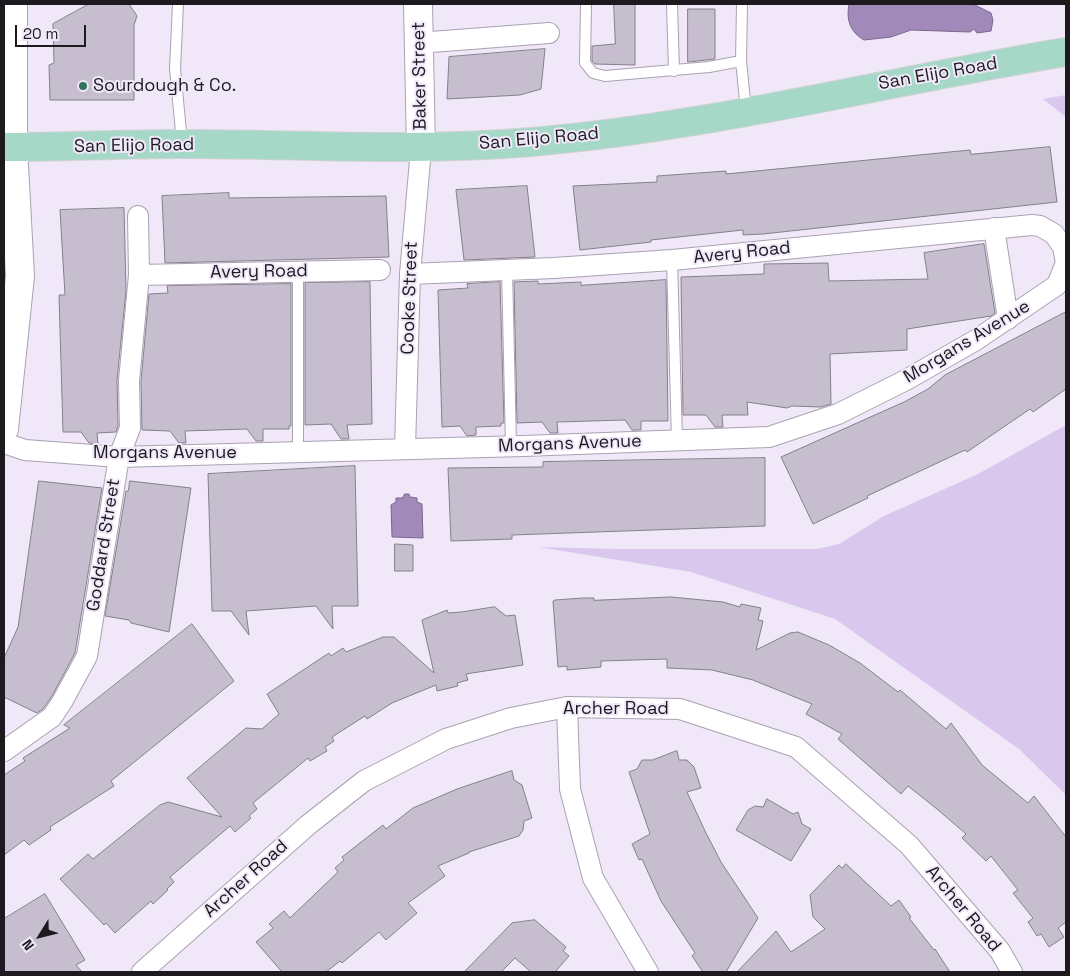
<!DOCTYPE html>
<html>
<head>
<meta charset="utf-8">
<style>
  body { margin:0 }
  #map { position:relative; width:1070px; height:976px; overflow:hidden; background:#f0e8f9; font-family:"Space Grotesk",sans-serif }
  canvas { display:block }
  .frame { position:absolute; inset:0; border:5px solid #1c191f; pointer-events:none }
  .north { position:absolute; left:15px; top:911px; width:50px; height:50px; -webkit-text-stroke:4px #f0e8f9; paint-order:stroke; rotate:234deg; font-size:14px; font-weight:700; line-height:20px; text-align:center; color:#1c191f }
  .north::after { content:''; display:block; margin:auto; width:18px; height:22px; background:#1c191f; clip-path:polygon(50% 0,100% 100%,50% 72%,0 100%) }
  .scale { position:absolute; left:15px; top:25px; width:71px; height:22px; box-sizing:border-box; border:2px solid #1c191f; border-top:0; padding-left:6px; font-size:15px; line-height:18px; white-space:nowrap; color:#1c191f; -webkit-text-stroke:4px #f0e8f9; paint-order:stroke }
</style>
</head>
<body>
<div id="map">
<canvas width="1070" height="976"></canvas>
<div class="frame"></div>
<div class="north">N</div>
<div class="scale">20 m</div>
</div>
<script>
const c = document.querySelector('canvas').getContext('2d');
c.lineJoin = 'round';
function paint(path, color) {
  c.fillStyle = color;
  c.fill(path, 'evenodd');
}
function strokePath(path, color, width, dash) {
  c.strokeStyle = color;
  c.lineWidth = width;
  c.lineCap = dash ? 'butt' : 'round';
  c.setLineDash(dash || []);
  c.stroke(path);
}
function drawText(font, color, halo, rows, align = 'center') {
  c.font = font + ' "Space Grotesk",sans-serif';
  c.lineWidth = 4;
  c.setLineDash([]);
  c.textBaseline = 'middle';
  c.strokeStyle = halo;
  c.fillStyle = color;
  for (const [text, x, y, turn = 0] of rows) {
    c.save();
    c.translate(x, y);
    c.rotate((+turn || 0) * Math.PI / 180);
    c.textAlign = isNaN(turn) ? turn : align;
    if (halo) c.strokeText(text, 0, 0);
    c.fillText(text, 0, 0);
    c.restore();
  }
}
const green = new Path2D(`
  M1066 95V117L1043 99Z
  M1066 425V795L1019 749 835 619 691 572 539 547 617 549H817L839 544 884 516 978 474Z`);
const water = new Path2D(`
  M849 4H973L991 13 993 20 991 31 977 33 974 29 970 32 911 30 891 37 864 40C850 32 846 20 849 4Z
  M405 494H409L410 497 417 498V502L422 504 423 538 392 537 391 505 396 502V498H402Z`);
const building = new Path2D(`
  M89 4H129L137 16 134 25V100H50L49 65 54 63 53 24Z
  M614 4H635V65L595 64 592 61V46L615 44Z
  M688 9H715V59L688 62Z
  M545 49 541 89 520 95 447 99 449 57Z
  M1050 147 1057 202 763 234 743 235V230L651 240V242L580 250 573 186 657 182V176L726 171V174L970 150 971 154Z
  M527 186 535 257 464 260 456 190Z
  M229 193V198L386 196 389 257 165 263 162 196Z
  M124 208 126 291 117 380 118 426 116 432 97 433 98 444 89 443 81 432H63L59 295H65L60 210Z
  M984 244 995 313 991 316 907 329V350L830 354 831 404 821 407 792 406 787 408 747 402 748 415H722L723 427H715L706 415H683L681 277 764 274V264L828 263 829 281 928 279 924 253Z
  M666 280 668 421H641V430H632L625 420 557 422 558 433H550L542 422 517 423 514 282 538 281V284L581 282V285Z
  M370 282 372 424 347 425 349 439H341L331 424 305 425V283Z
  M500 282 504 423H501V426L476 427V435L467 436 460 426 442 427 438 290 468 288 467 284Z
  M291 284V426H289V429H263V441H256L247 429 185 431 186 443H179L170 431 142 430 141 381 149 294 168 293 167 286Z
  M1066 312V389L1033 412 1030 409 967 452 965 450 867 496 868 498 813 524 781 457 904 402 928 389 945 375Z
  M765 458V526L512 535V539L451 541 448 468 543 467V462Z
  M355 466 358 606H332L333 629 316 606 246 611 249 635 231 611H212L208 474Z
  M39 481 102 488 75 653 52 696 43 709 37 713 4 697V658L18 627Z
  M130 481 191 488 169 632 131 623 129 620 105 616 126 491H128Z
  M395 544 413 545V571H395Z
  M671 597 723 602 740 607 741 604 761 608 758 620 763 621 756 650 790 633 798 632 829 645 860 663 898 692 900 690 946 729 951 723 982 765 1028 803 1034 796 1066 837V922L1058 928 1064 937 1049 947 1041 934 1037 936 1028 922 1033 918 1013 893 1018 890 991 856 986 861 962 838 966 834 937 809 908 786 901 794 838 739 842 734 806 714 812 704 753 680 712 670 667 668V659L601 661V667L567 670V666L558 667 553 601 555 600 583 598H594V600Z
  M495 607 506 616 515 615 523 665 466 674 468 680 457 683 458 686 437 691 436 685 392 703 367 719 365 716 332 737 334 741 325 747 327 751 310 761 308 758 253 803 257 809 249 816 251 818 235 832 230 826 170 877 174 882 167 889 168 890 153 904 151 901 115 933 106 923 104 925 60 879 88 854 93 859 160 805 168 802 222 817 187 778 246 728 262 729 279 714 267 694 329 653 331 656 343 648 346 652 383 637H394L434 673 422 620 447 610 448 613 461 612Z
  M192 624 234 681 111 781 114 786 50 827 51 830 29 845 24 840 4 855V775L25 761 23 758 70 728 64 725Z
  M677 751 679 760H687L694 767 701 788 687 792 705 831 721 862 758 918 726 972H703L692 956 695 953 661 901 642 859 639 860 632 844 650 834 629 772 637 769 642 760H652Z
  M512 771 514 780 522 785 532 818 524 821 523 830 519 836 469 852V853L438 866 445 876 408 903 417 913 386 940 379 932 342 963 340 961 326 972H282L256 942 273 928 269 924 284 911 290 918 338 872 335 868 344 860 342 857 383 825 386 829 413 808 457 789Z
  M767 799 793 814 798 812 802 824 811 829 791 861 736 830 748 810 755 806 763 807Z
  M846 864 891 906 899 900 911 917 909 918 934 950 935 949 950 972H737L776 931 791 952 825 929 813 917 810 895 839 865 842 868Z
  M45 894 85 960 76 965 82 972H4V919Z
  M535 920 566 947 563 951 569 956 555 972H531L515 958 501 972H464L512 923Z`);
const lane = new Path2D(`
  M178 4 175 69 182 142
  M586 4 585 63 593 73 605 76 709 67 741 61 742 4
  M672 4 674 71
  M741 61 746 110
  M672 260 677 441
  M507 269 511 446
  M298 272V451`);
const street = new Path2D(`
  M418 43 549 33
  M994 228 1008 319
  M139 275 380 270
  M4 443 25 450 119 457 523 446 769 437 838 414 906 380 976 340 1057 285 1066 263 1063 247 1054 234 1040 226 1032 225 672 260 554 268 410 274
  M405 449 410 274 421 149
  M567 707 570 789 593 878 648 972
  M4 751 52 717 62 702 87 656 119 457 130 428 129 381 139 275 138 216
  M142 972 308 825 364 781 446 739 511 718 567 707 680 709 796 747 909 845 1000 951 1012 972`);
const secondary = new Path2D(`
  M418 4 421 149
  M4 429 20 276 13 147V4`);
const primary = new Path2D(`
  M4 147C63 147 122 144 181 144 298 144 414 152 531 142 711 127 888 81 1066 52`);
const markers = [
  [83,86,5,"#35725e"]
];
const streetNames = [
  ["San Elijo Road",938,74,-10],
  ["Baker Street",420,76,-91],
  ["San Elijo Road",539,139,-5],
  ["San Elijo Road",134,146,-1],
  ["Avery Road",742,253,-6],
  ["Avery Road",259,272,-1],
  ["Cooke Street",410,298,-88],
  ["Morgans Avenue",967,342,-31],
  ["Morgans Avenue",570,444,-2],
  ["Morgans Avenue",165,453],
  ["Goddard Street",104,545,-81],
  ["Archer Road",616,709],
  ["Archer Road",246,879,-42],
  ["Archer Road",963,909,50]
];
const poiNames = [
  ["Sourdough & Co.",93,86]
];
paint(green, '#dac7ee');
paint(water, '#a189b9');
strokePath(water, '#79678b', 1);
paint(building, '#c6bece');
strokePath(building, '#857e8d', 1);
strokePath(lane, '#a9a2b1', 12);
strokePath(street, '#a9a2b1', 22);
strokePath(secondary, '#a9a2b1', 30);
strokePath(primary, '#d2d1d2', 30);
strokePath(lane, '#fff', 10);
strokePath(street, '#fff', 20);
strokePath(secondary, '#fff', 28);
strokePath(primary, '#a6d8c7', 28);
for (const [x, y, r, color] of markers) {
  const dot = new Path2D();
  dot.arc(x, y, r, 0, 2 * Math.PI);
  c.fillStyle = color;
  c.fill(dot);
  strokePath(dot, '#f0e8f9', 2);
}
drawText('18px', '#1c191f', '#f0e8f9', streetNames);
drawText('18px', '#1c191f', '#f0e8f9', poiNames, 'left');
</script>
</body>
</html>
